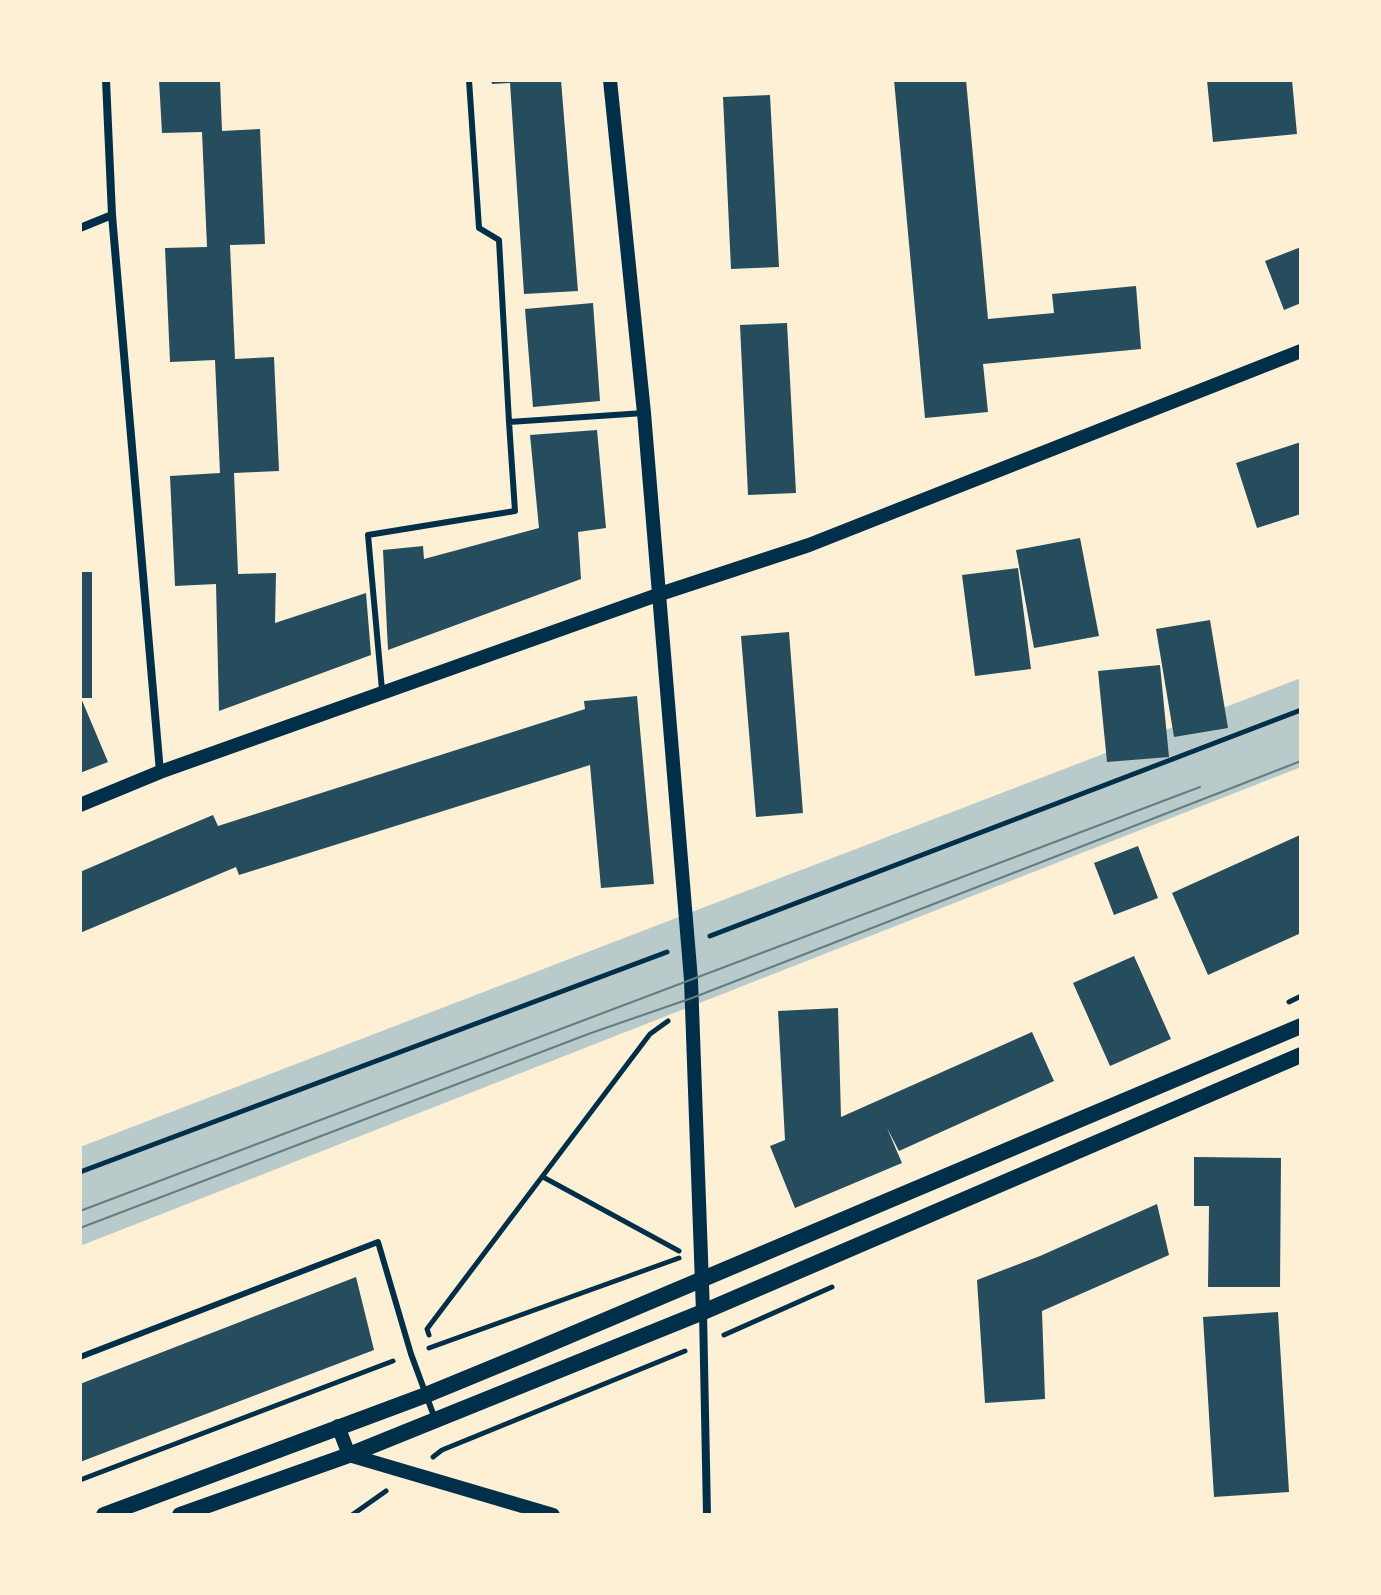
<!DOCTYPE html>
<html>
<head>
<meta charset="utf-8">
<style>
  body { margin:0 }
  #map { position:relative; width:1381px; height:1595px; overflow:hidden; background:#fdf0d5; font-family:Lato,sans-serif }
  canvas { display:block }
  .frame { position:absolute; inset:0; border:82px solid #fdf0d5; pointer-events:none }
</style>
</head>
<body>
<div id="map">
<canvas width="1381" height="1595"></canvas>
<div class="frame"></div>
</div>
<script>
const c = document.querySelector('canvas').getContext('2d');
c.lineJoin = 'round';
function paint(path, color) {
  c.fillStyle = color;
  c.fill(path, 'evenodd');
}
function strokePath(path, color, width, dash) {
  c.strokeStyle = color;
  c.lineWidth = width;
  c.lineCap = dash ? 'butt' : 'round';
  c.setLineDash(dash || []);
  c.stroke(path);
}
const green = new Path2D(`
  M1301 678V767L80 1246V1147Z`);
const building = new Path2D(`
  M159 80H220L222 131 260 129 265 244 230 245 235 359 274 357 279 471 234 473 238 574 276 573 275 623 366 593 371 655 219 711 216 584 175 586 170 476 220 473 215 360 170 362 165 248 207 247 202 132 162 133Z
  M491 80H561L578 291 524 294 510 83 492 84Z
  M894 80H966L988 319 1054 313 1052 294 1136 286 1141 349 983 364 988 412 925 418Z
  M1207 80H1292L1297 134 1213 142Z
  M770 95 779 267 731 269 723 97Z
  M1301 247V303L1284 310 1265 261Z
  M593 303 600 401 533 407 525 309Z
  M787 323 796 493 748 495 740 325Z
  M597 430 606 528 578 532 581 579 388 650 383 550 423 546 424 559 539 528 530 435Z
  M1301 442V514L1257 528 1236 463Z
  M1080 538 1099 636 1034 648 1016 550Z
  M1018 568 1031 669 975 676 962 575Z
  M80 572H92V698H81L108 762 80 773Z
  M1210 620 1228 728 1174 737 1156 629Z
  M789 632 803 813 756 817 741 636Z
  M1160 665 1169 757 1107 762 1098 671Z
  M637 696 654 884 601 888 590 765 239 875 236 867 80 933V872L175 831 213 815 218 826 340 787 585 709 584 701Z
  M1300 835 1301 933 1208 975 1172 893Z
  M1138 846 1158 898 1114 915 1094 863Z
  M1134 956 1171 1039 1110 1066 1073 983Z
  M838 1008 841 1117 1032 1032 1054 1081 899 1151 887 1128 902 1163 795 1208 770 1146 785 1140 778 1011Z
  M1194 1157 1281 1158 1280 1287H1208L1209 1206H1194Z
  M1157 1204 1169 1255 1042 1311 1045 1399 985 1403 977 1280 1040 1256Z
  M356 1277 374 1350 80 1462V1384Z
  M1278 1312 1289 1492 1214 1497 1203 1317Z`);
const path = new Path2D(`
  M710 936 1301 710
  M1289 1002 1301 996
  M80 1172 667 952
  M543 1177 679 1251
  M429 1335 427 1329 650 1034 668 1021
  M724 1335 832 1287
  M429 1348 679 1258
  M433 1457 442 1450 685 1351
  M80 1480 393 1361
  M352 1515 386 1491`);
const service = new Path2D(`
  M469 80 479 228 499 240 509 422 644 413
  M382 690 368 535 515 511 509 422
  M80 1357 378 1242 411 1354 435 1419`);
const minor = new Path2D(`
  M106 80 112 215 160 772
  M80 228 112 215
  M703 1312 707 1515`);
const tertiary = new Path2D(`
  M610 80 644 413 691 980 703 1312
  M80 805 160 772 660 594 809 545 1301 351
  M338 1426 349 1455 553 1515`);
const secondary = new Path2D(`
  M104 1515 426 1395 528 1353 1301 1026
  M180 1515 349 1455 703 1312 1301 1055`);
const tram = new Path2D(`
  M80 1211 1200 787
  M80 1228 591 1033 692 998 1301 761`);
paint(green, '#b9caca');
paint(building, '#264d5e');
strokePath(path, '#003049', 5);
strokePath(service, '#003049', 6);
strokePath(minor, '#003049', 8);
strokePath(tertiary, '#003049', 14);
strokePath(secondary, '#003049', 16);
strokePath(tram, '#657d81', 2);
</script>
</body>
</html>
